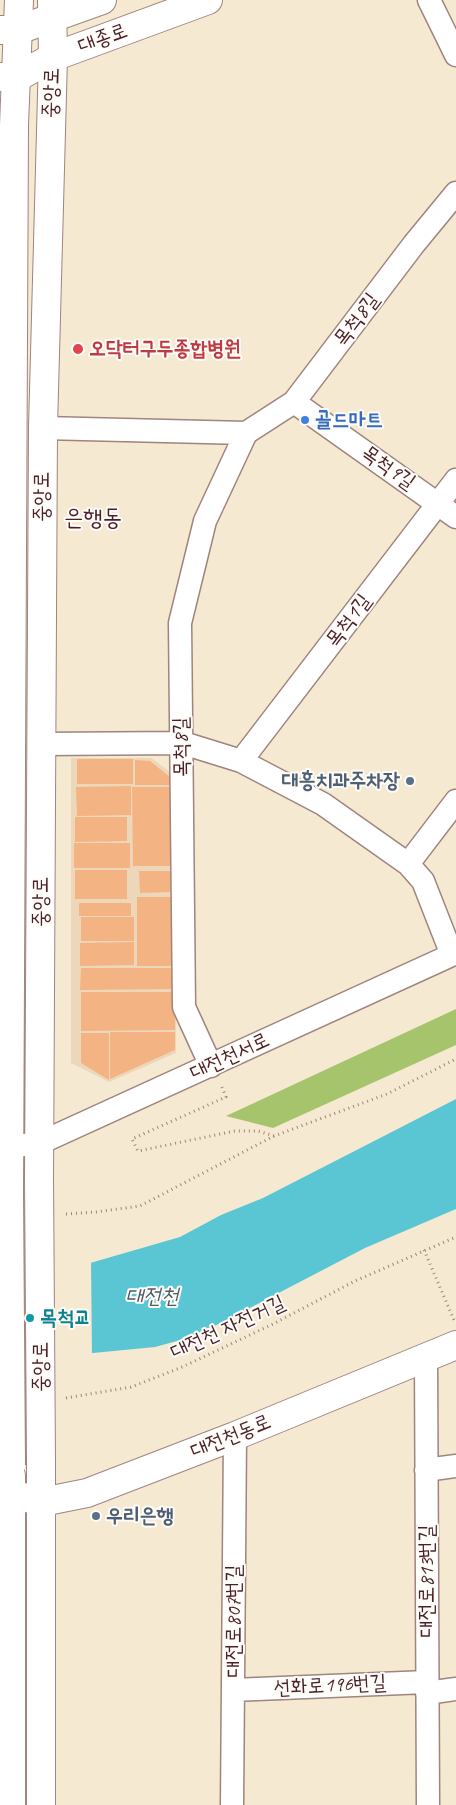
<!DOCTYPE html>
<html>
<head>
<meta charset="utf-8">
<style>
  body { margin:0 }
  canvas { display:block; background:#f5e9d2 }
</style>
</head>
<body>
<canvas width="456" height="1805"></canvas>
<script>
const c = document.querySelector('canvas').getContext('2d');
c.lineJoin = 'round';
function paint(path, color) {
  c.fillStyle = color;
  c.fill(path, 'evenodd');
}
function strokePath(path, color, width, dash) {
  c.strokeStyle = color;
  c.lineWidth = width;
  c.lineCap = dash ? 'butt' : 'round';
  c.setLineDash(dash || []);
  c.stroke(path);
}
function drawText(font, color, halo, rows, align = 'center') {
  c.font = font + ' Caveat,"Poor Story",sans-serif';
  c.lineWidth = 4;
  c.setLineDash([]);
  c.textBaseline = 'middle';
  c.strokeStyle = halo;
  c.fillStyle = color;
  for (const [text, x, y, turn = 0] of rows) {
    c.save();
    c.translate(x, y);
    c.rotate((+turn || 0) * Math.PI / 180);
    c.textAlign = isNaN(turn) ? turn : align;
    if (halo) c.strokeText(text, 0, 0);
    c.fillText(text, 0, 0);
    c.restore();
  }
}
const built = new Path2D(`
  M71 758H152L177 778 176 1053 109 1082 71 1063Z`);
const green = new Path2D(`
  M456 1009V1045L273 1128 226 1116Z`);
const water = new Path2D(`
  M456 1099V1209L365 1248 221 1323 184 1339 155 1347 21 1360 66 1270 180 1237 221 1215 263 1198Z`);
const pier = new Path2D(`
  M91 1260 92 1356 21 1363 0 1267H66Z`);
const building = new Path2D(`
  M77 759H133V784H77Z
  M135 760 150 761 170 777V785H135Z
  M131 786V815L77 816 76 787Z
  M132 787H171L170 866H133Z
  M75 817H127V841L75 842Z
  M74 843H130V868H74Z
  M75 870H127V899H75Z
  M139 871H171V892L140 893Z
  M137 897H173V966H137Z
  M79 903H131V916H79Z
  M81 917H134V941H81Z
  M134 942V965L80 966V943Z
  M81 968H174V989L80 990Z
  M81 992H175V1030L81 1031Z
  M110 1032H175V1050L110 1079Z
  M81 1033H109V1080L81 1063Z`);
const path = new Path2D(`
  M222 1087 226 1097 132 1139 138 1151 235 1131H258L274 1136
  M66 1214 96 1212 140 1206 274 1136 387 1094 456 1059
  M424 1250 454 1320
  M66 1398 131 1387 180 1368 273 1324 355 1281 456 1237`);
const street = new Path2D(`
  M429 0 456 55
  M294 402 456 517
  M43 428 246 433 294 402 414 244 456 193
  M42 744 183 743 241 761 323 804 408 864 423 881 452 955
  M241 761 456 480
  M408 864 456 801
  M211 1066 184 1007 180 623 205 521 246 433
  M0 1148 40 1143 456 953
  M426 1356 428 1805
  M426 1470 456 1466
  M233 1690 427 1682
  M427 1693 456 1689
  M232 1805 235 1436`);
const secondary = new Path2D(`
  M39 1178 43 428 53 57 52 0
  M9 1191 14 125 19 0
  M0 1495 12 1494 42 1502 87 1493 235 1436 456 1345
  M11 1805V1476
  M41 1805V1462`);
const primary = new Path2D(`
  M0 30H18L102 0
  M0 77 16 78 53 57 208 0`);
const secondaryBridge = new Path2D(`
  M39 1178 41 1462
  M9 1191 11 1465`);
const markers = [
  [78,349,6,"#e0444e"],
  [305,420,5,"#3f7fe0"],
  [410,781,5,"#5c6f8a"],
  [30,1318,5,"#0f9aa8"],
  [96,1516,5,"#5c6f8a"]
];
const streetNames = [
  ["대종로",103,39,-20],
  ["중앙로",52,93,-88],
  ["목척8길",357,320,-53],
  ["목척9길",388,468,35],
  ["중앙로",42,497,-90],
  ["목척1길",349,621,-53],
  ["목척8길",182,747,-91],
  ["중앙로",41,902,-90],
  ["대전천서로",230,1057,-25],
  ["대전천 자전거길",228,1328,-25],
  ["중앙로",41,1367,-90],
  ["대전천동로",231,1437,-22],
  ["대전로813번길",427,1581,-90],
  ["대전로807번길",234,1621,-90],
  ["선화로196번길",330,1686,-3]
];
const healthNames = [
  ["오닥터구두종합병원",89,349]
];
const shopNames = [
  ["골드마트",315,420]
];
const serviceNames = [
  ["대흥치과주차장",400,781],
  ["우리은행",106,1516,"left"]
];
const cultureNames = [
  ["목척교",40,1318]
];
const waterNames = [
  ["대전천",152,1297]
];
const quarterNames = [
  ["은행동",93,519]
];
paint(built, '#edd7ba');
paint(green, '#a6c46c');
paint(water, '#5ac6d3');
paint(pier, '#f5e9d2');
paint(building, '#f4b382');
strokePath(street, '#a0847e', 25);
strokePath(secondary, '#a0847e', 30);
strokePath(primary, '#a0847e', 30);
strokePath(path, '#a0847e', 3, [1, 4]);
strokePath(street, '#fff', 22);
strokePath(secondary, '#fff', 28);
strokePath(primary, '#fff', 28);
strokePath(secondaryBridge, '#a0847e', 30, []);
strokePath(secondaryBridge, '#fff', 28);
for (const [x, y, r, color] of markers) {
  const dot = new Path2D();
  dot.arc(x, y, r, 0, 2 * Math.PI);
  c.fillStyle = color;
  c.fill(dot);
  strokePath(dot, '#fdfcf7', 2);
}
drawText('21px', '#4a1f2b', '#fdfcf7', streetNames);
drawText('bold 21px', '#be3a42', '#fdfcf7', healthNames, 'left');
drawText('bold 21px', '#366cbe', '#fdfcf7', shopNames, 'left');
drawText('bold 21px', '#4e5e75', '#fdfcf7', serviceNames, 'right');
drawText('bold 21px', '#0d838f', '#fdfcf7', cultureNames, 'left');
drawText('italic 22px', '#505966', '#fdfcf7', waterNames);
drawText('24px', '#4a1f2b', '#fdfcf7', quarterNames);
</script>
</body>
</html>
